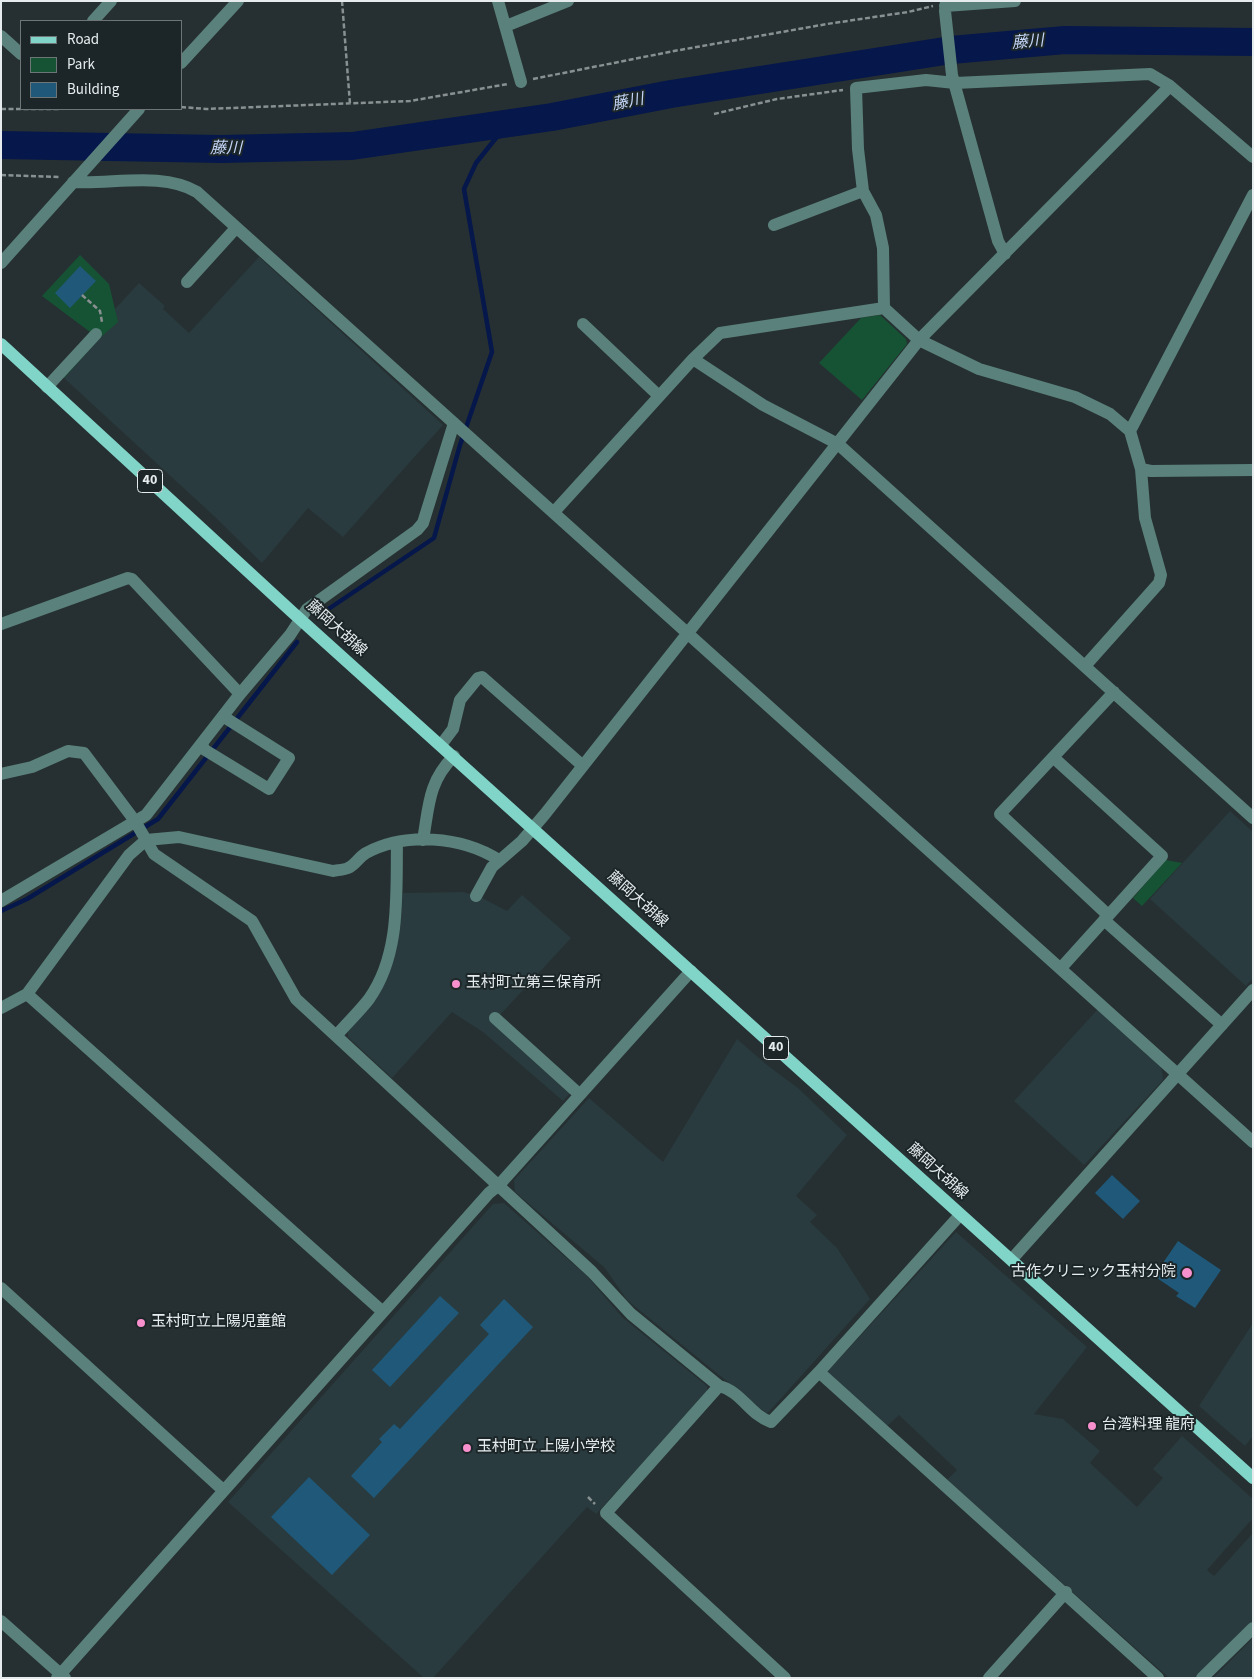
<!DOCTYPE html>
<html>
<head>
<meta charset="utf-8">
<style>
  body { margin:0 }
  #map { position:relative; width:1254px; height:1679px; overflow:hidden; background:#263032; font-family:"Source Sans 3",sans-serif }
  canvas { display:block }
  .frame { position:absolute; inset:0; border:2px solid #e6ecee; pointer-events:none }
  .legend { position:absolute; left:20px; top:20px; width:162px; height:90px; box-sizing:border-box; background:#1c2628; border:1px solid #6d7577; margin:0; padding:6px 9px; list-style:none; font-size:15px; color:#e6ecee }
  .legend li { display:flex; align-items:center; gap:10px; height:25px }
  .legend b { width:25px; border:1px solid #6d7577 }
</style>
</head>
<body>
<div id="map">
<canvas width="1254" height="1679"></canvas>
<div class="frame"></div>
<ul class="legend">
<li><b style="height:6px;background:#80d4c8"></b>Road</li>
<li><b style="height:14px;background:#165334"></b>Park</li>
<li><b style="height:14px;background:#1f5878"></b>Building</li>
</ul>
</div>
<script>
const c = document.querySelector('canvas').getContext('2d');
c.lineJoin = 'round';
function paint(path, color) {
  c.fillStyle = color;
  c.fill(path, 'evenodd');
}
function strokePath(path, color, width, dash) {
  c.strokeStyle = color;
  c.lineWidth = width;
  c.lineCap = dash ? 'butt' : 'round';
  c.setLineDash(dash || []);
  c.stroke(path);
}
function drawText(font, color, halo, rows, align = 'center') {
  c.font = font + ' "Source Sans 3","Noto Sans JP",sans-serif';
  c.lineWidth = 4;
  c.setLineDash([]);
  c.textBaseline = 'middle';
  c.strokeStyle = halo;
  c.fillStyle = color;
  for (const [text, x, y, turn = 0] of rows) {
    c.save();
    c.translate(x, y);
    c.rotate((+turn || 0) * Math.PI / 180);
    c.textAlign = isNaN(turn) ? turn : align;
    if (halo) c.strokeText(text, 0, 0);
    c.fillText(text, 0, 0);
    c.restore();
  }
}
const built = new Path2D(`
  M259 257 443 425 343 537 308 508 262 563 214 516 64 378 100 338 117 322 114 310 139 283 165 306 163 309 189 333Z
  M1230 811 1253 832V978L1246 986 1150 899Z
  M463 892 482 898 507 911 522 895 571 938 499 1016 578 1085 563 1101 483 1032 452 1012 392 1078 348 1037V1031L375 997 401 918 403 893Z
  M1098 1009 1161 1064 1163 1080 1084 1165 1014 1101Z
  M737 1039 767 1065 798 1088 847 1135 796 1196 817 1215 810 1222 837 1248 870 1299 767 1414 627 1300 605 1268 515 1192 514 1180 589 1098 663 1162Z
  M504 1203 587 1276 622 1317 707 1386V1393L596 1514 587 1507 433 1678H424L228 1502 493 1204Z
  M956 1232 1087 1347 1034 1414 1063 1419 1100 1451 1090 1463 1137 1507 1163 1478 1153 1469 1182 1436 1253 1499V1518L1207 1570 1214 1576 1253 1533V1620L1195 1678H1169L947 1480 957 1470 899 1415 887 1426 827 1372Z
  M1253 1323V1436L1245 1446 1199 1406Z
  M1253 1638V1678H1213Z`);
const green = new Path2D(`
  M80 255 109 284 118 322 100 338 64 378 56 371 90 332 42 296Z
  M880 315 906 339 907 344 862 400 819 363 861 318Z
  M1166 860 1182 863 1142 906 1133 898Z`);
const stream = new Path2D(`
  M321 614 434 538 460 445 492 352 464 189 476 163 496 138 518 122
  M1 911 27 899 158 819 297 642`);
const river = new Path2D(`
  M1 145 221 149 352 146 552 117 671 94 951 50 1065 40 1253 42`);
const building = new Path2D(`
  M80 266 96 281 70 308 55 293Z
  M1112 1175 1140 1201 1123 1219 1095 1193Z
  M1178 1241 1221 1270 1195 1308 1176 1296 1179 1293 1154 1276Z
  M440 1296 459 1313 390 1387 372 1370Z
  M504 1299 533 1327 374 1498 351 1476 382 1442 379 1439 394 1424 400 1429 489 1334 480 1325Z
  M309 1477 370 1535 332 1575 271 1517Z`);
const path = new Path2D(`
  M342 1 350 104
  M533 79 674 51 827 24 908 12 933 6
  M181 107 206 109 410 101 508 84
  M1 109H59
  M714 114 777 99 843 90
  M1 175 60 177
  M82 295 100 311 102 322
  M588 1497 595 1504`);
const minor = new Path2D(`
  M498 1 521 82
  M946 1 945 11 952 75 998 241 1005 254
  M945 6 1015 1
  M93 21 111 1
  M506 26 568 1
  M1 36 21 54
  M181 63 238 1
  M73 182C110 185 162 171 197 192L1253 1142
  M774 225 863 191
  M1 263 139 109
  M187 282 236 228
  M884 308 883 248 876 215 863 191 858 149 856 88 926 80 955 83 1150 74 1170 86 1253 157
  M583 324 659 396
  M693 359 763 405 838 444 1253 818
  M47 387 96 334
  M1130 431 1253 195
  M554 512 693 359 720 333 884 308 919 340 979 369 1075 397 1110 414 1130 431 1141 469 1151 471 1253 470
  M1 624 128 578 132 579 240 694
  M1085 666 1159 583 1161 575 1145 518 1141 469
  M202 745 205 750 269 789 289 758 224 717
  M441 745 453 729 460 700 478 678 482 677 583 766
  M1054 758 1162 856 1061 968
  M1 774 32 767 68 751 84 753 135 821 154 854 252 921 296 999 592 1272 631 1314 719 1386C741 1391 750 1415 771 1422L819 1372 960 1215
  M423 840C429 806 428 782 454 756
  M476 896 492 867 522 841 545 814 919 340 1170 86
  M1 901 146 815 240 694 290 635 307 609 417 530 423 523 454 423
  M1108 915 1000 814 1114 692
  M1104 920 1222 1025
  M27 994 383 1312
  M1 1008 27 994 129 855 146 840 179 837 333 871C337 870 344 870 348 868 355 865 359 857 366 853 406 832 461 836 499 860
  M495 1018 579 1094
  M336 1036C346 1024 359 1012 369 999 401 954 396 894 397 842
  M1012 1259 1253 990
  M1 1288 223 1490
  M819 1372 1158 1678
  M719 1386 606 1513 785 1678
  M1 1621 65 1678
  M57 1678 489 1193 499 1185 691 971
  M989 1678 1066 1592
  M1202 1678 1253 1628`);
const major = new Path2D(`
  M1 344 291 611 1253 1478`);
const markers = [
  [456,984,5,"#f790cd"],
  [1187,1273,6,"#f790cd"],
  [141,1323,5,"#f790cd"],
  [1092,1426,5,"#f790cd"],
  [467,1448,5,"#f790cd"]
];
const shields = [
  [150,481,25],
  [776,1048,25]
];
const shieldNames = [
  ["40",150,481],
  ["40",776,1048]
];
const streetNames = [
  ["藤岡大胡線",336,629,42],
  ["藤岡大胡線",637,900,42],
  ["藤岡大胡線",937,1172,42]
];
const poiNames = [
  ["玉村町立第三保育所",466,984],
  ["古作クリニック玉村分院",1176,1273,"right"],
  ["玉村町立上陽児童館",151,1323],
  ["台湾料理 龍府",1102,1426],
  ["玉村町立 上陽小学校",477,1448]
];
const waterNames = [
  ["藤川",1028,43,-5],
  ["藤川",628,103,-11],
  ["藤川",226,149]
];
paint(built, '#293b3e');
paint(green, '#165334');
strokePath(stream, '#05174b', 4.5);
strokePath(river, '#05174b', 28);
paint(building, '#1f5878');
strokePath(path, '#889092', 2.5, [5, 2.5]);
strokePath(minor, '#5a817b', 12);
strokePath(major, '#80d4c8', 12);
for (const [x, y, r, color] of markers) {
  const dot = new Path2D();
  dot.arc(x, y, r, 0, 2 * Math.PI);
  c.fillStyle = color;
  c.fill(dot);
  strokePath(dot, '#1c2628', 2);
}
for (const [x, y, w] of shields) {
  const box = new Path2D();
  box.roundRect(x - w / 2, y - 11.5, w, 23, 4);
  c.fillStyle = '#1c2628';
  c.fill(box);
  strokePath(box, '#e6ecee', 1);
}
drawText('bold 14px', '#e6ecee', null, shieldNames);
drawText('15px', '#e6ecee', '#1c2628', streetNames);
drawText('15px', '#e6ecee', '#1c2628', poiNames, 'left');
drawText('italic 16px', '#c4d5f7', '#1c2628', waterNames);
</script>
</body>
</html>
